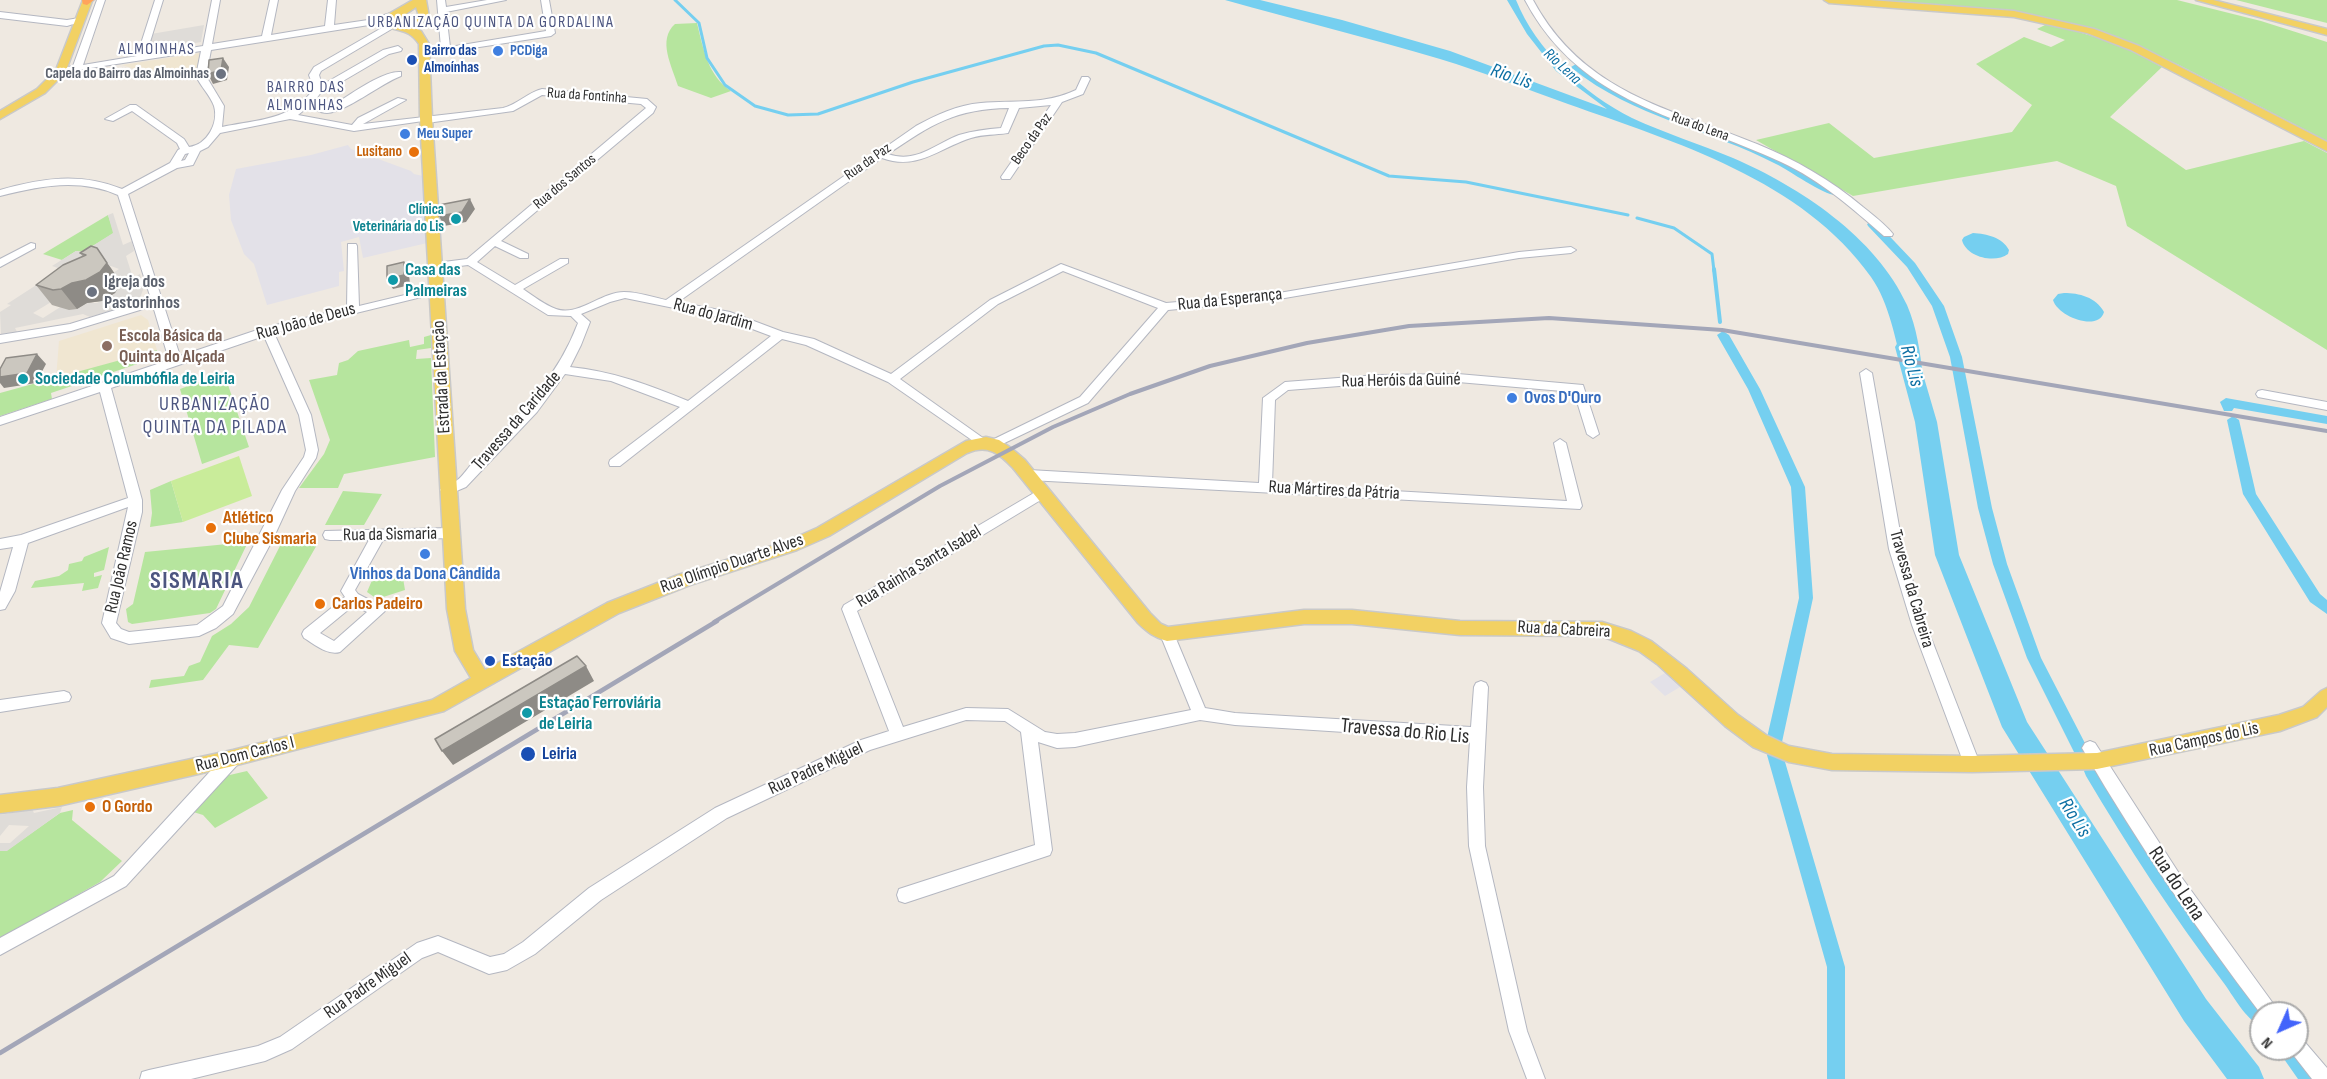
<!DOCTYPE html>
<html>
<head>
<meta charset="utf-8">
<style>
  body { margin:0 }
  #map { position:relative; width:2327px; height:1079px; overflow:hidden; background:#efe9e1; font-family:"Sofia Sans Condensed",sans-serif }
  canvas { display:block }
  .north { position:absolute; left:2249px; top:1001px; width:60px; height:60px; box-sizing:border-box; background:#fff; border:2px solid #ababab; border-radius:50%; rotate:225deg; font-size:16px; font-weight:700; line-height:24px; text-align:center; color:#2e2e2e }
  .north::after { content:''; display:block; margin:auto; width:21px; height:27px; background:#4264fb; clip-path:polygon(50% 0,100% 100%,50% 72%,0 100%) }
</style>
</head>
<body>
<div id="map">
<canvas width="2327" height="1079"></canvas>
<div class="north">N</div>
</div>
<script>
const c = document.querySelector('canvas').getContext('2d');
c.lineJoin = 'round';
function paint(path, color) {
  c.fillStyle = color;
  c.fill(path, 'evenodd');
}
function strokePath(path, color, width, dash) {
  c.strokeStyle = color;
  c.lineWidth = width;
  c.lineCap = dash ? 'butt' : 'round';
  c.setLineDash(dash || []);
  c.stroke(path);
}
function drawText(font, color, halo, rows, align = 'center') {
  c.font = font + ' "Sofia Sans Condensed",sans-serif';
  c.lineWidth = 4.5;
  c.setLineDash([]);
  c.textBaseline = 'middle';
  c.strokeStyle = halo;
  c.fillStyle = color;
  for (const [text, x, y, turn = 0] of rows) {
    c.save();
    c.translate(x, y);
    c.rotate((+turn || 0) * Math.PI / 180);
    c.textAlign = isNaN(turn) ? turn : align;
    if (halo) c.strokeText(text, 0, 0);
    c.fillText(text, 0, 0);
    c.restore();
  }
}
const industrial = new Path2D(`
  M348 145 351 149 411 171 414 174 423 176 427 243 363 258 359 237 341 242 344 271 339 272V286L267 305 254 264 244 254 231 220 229 195 236 169 311 155Z
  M1670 670 1685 684 1665 696 1650 682Z`);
const education = new Path2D(`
  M200 53 197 74 166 79 122 65Z
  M141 315 148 320 157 350 56 379 59 341Z`);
const green = new Path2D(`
  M1853 0H2177L2261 21 2327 42V141L2179 65 2099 30 2014 11Z
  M2236 0H2327V23Z
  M697 23C703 48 708 76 731 91L711 98 678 86C672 66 657 40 675 24Z
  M2049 23 2118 44 2162 67 2110 117 2186 170 2304 141 2327 153V350L2127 226 2116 186 2057 161 1853 196 1756 140 1829 123 1874 158 2012 132 2032 105 1976 64 2024 37 2051 47 2065 40 2037 29Z
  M108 215 114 233 83 252 76 251 62 260 43 254Z
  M431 335V348L417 350 416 359 431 358 435 457 344 474 338 488H299L324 454 330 440 309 380 337 375 339 363 348 360 358 351 409 340 410 347 424 344V337Z
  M157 350V355L152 359 51 393 52 399 0 416V393Z
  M224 373 249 447 202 464 180 389Z
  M171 481 183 522 150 527 152 513 150 490Z
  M343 491 382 494 364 525H325Z
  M248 542 216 609 210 613 132 624 128 622 126 609 133 604 145 552Z
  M318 543 258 648 229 645 203 680 149 688 151 680 184 676 189 666 200 662 212 636 231 624 249 607 281 544Z
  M109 547 104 570 94 573V577L102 575 98 588 82 591 84 583 31 588 35 581 59 576 68 570 69 564 82 561 84 557Z
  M373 578H403L405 590 377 599 367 592Z
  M247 771 268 798 215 828 203 815 190 811 221 777Z
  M73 810 72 820 122 861 100 882 0 939V851L7 850 60 813Z`);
const pitch = new Path2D(`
  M239 456 252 496 183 522 171 481Z`);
const plaza = new Path2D(`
  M204 25 201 42 147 51 151 34Z
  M113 213 123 245 132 241 134 251 126 256 133 278 140 274 144 287 140 298 122 307 90 317 83 314 15 328 17 332 1 334 0 312 11 305 7 304 61 269 52 266 76 251 83 252 113 233 108 215ZM111 266 119 269 107 277 115 293 112 295 97 303H87L77 309 62 306 43 318 33 313Z
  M62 807 60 813 7 851H0V843H10L29 826 9 825 0 836V815L32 809 34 813Z`);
const water = new Path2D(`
  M1225 0H1260L1342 20 1450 51 1607 109 1556 71 1527 34 1507 0H1516C1536 50 1584 94 1632 118 1664 133 1700 144 1733 158 1800 187 1876 237 1907 305 1917 328 1920 352 1923 376L1910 375 1904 371C1895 340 1890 304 1871 277 1803 180 1675 142 1568 104 1526 89 1483 72 1440 59 1369 38 1297 20 1225 0Z
  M1973 233C1987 234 2002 237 2009 250L2008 254C1995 264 1966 257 1962 240L1964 237Z
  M2064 293C2079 293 2096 297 2104 312 2099 332 2058 317 2053 300L2058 294Z`);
const streamFar1 = new Path2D(`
  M675 0 699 23 707 58 725 85 755 106 788 115 818 114 913 82 1044 46 1058 45 1096 53 1389 176 1466 182 1628 215
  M1637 218 1674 228 1712 254 1714 271`);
const stream = new Path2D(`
  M1714 269 1720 322`);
const canal = new Path2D(`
  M1576 64 1628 97 1765 151 1809 173 1838 193 1837 195C1826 197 1789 170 1776 164 1709 129 1633 117 1573 69L1571 67Z
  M1872 221 1876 222 1915 263 1944 306 1962 357 1992 508 2007 564 2041 658 2089 751 2086 756 2081 758 2076 756 2027 658 1993 564 1978 508 1950 357 1932 306 1907 267 1868 226 1867 224Z
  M1723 331 1729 335 1760 389 1805 487 1813 598 1782 742 1779 747 1774 749 1769 747 1766 742 1799 598 1791 487 1748 389 1717 335Z
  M2226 398 2327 416V424L2234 408 2232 411H2224L2220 402Z
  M2233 416 2239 420 2256 494 2320 594 2327 600V614L2310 602 2243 494 2227 420Z
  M1775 748 1780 750 1783 755 1845 967V1079H1827V967L1767 755 1770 750Z
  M2092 764 2098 766C2148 852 2205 933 2267 1011L2268 1013H2261V1026C2245 1019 2233 995 2223 982 2173 916 2128 847 2086 776L2084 771 2086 766Z
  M2297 1048 2319 1079H2298L2277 1049Z`);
const river = new Path2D(`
  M1905 340 1912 342 1915 347 1937 422 1959 555 2027 722 2206 999 2259 1067 2264 1079H2227L2184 1021 2002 727 1935 555 1915 422 1895 347 1898 342Z`);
const minor = new Path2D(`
  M97 0H105L83 65 137 56 155 0H163L146 55 203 46 212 0H220L212 44 262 36 270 0H278L271 35 325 26 328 0H336L334 25 368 20 394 12 398 15 369 25 211 50 206 76 224 106 222 127C260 119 289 121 314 89L309 75 314 67 392 22 396 25 395 27 321 71 319 75 322 85 383 50 398 46 402 49 401 51 389 54 331 88 322 91 313 103 326 107 332 106C348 96 383 70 401 72V76C380 84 346 112 327 113 321 113 314 109 308 107L298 115 352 125 358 118 398 98 406 100 363 124 503 108C518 104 527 93 542 89L647 99 656 107 653 113 501 241 528 254V258H520L495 246 477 262 515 285 560 259H568V263L523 289C533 296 545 305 556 309 578 317 601 292 624 292 638 292 653 297 666 300L916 126C936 115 957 105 981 103 1013 100 1045 105 1076 90L1082 77H1088L1090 79 1083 94 1062 102 1010 179H1002L1001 177 1051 105 1019 108 1008 133C996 135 983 134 971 138 939 148 918 171 882 158L678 302 730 312 783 332 814 339 891 374 990 300 1061 264 1166 303 1273 294 1519 252 1571 247 1576 250 1571 253 1519 258 1273 300 1168 310 1088 403 994 448 990 447 988 444 990 441 1080 397 1158 308 1063 271 998 304 900 379 983 438 985 441 979 445 888 382 806 345 782 339 620 466H610L609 463 610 460 680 407 611 381 565 374 537 412 466 487 447 495 440 490C445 484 450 485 456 481 461 478 465 472 469 467 512 423 556 382 578 323L571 316 548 315 468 265 436 269 431 266 436 263 467 259 646 108 641 104 542 95 513 111 427 123 423 121 354 131 290 119 220 133 208 147 200 151 193 165 177 168 128 194 180 356 263 328 347 308 348 244H356L357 246 359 306 438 287 444 290 438 293 274 333 311 415 318 450 316 458 295 491 273 539 233 614 216 628 199 636 129 644 111 638 102 623 128 507 28 543 15 591 5 609 0 610V592L13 547 0 549V539L21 535 128 498 100 392 0 425V417L169 360 153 306 71 331 0 343V335L70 324 151 299 118 195C78 178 41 186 0 196V190C41 178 81 172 122 189L170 163 178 150 180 149 177 143 132 111 113 121 105 119 130 105H136L184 139 189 147C207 145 219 123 214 106 210 95 201 87 196 76L201 51 58 73V69L73 66ZM1009 108 1001 128C987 129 973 131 959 135 935 144 916 164 888 154 932 124 955 109 1009 108ZM189 153 185 160 181 161 185 154ZM625 298 723 318 771 336 688 401C649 385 612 371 570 367L581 345 590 322 581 314 610 302ZM264 336 299 415 306 450 304 457 282 490 223 606 197 625 129 632 121 629 116 623 142 512V500L111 388Z
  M437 0H445L446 7 487 0H506L446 12 450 47 546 31 541 0H549L555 33 551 36 421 56V52L441 48Z
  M1525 0H1533C1583 93 1669 108 1757 144 1796 160 1831 180 1863 207 1873 215 1885 224 1893 234L1892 236H1884C1852 208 1820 180 1781 162 1683 116 1581 106 1525 0Z
  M0 12 67 20 79 18 83 21 67 26 0 18Z
  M31 243 35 244V248L0 267V259Z
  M1866 369 1872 373 1903 549 1926 625 1980 764 1978 769 1972 771 1966 769 1964 764 1912 625 1889 549 1860 373Z
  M1458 374 1583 385 1599 434 1593 438 1587 434 1574 392 1458 382 1378 383 1288 390 1275 400 1272 484 1567 501 1554 443 1560 439 1566 443 1582 506 1580 509 1029 480 1023 475 1029 470 1259 483 1263 398 1285 382 1378 375Z
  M2262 390 2327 402V410L2258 397 2256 394 2258 391Z
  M1044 487 1051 492 1049 495 857 611 903 727 966 708 1008 709 1045 732 1057 734 1075 733 1191 710 1160 634 1162 630H1172L1174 634 1205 708 1235 713 1471 727 1474 687 1476 683 1481 681 1486 683 1488 687 1483 787 1485 846 1527 1031 1545 1079H1527L1509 1031 1469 846 1467 787 1470 740 1235 725 1200 720 1075 747 1057 748 1038 742 1052 850 1050 855 1044 857 905 903 899 901 897 895 899 889 1035 845 1021 732 1005 721 966 720 870 750 727 818 601 900 535 954 507 970 489 974 438 952 422 958 292 1049 265 1061 191 1079H140L142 1072 149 1070 258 1046 280 1037 417 943 438 936 490 957 504 954 523 942 589 888 715 808 861 740 889 731 842 609 844 605Z
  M450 528 457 533 450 538 383 540 355 590 358 594 383 607 385 611 340 652C328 656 314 644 304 638L302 634 304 630 345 597 341 591 369 540H330L325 539 323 535 325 531ZM354 605 367 612 334 641 320 633Z
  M64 691 69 693 71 697 69 701 0 712V700Z
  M2090 741 2095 743 2182 878 2280 1013 2261 1014C2197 930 2138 844 2085 753L2082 748 2085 743Z
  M233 751 239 753 241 758 239 763 126 886 0 955V938L114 876 227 753Z
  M2297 1037 2303 1040 2327 1068V1079H2312L2291 1052 2289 1049H2297Z`);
const major = new Path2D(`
  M83 0 92 1 65 73 45 93 0 119V111L37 89 56 70Z
  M413 0H426L429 17 414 27 421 31 429 44 432 118 465 609 473 650 485 670 607 603 678 575 785 542 817 528 966 441 986 437 999 440 1011 448 1025 460 1150 613 1161 624 1168 627 1304 610H1352L1460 621 1602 622 1631 631 1651 641 1687 669 1738 715 1766 735 1789 746 1832 754 1972 756 2097 753 2279 715 2303 707 2321 691 2327 688V707L2317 717 2280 731 2097 769 1972 772 1832 770 1789 762 1753 747 1725 726 1657 664 1639 651 1602 636 1460 635 1352 624H1304L1167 641C1154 637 1147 632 1138 623L1013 468C999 453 988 444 967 453L829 536 797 550 690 585 619 613 444 711 233 766 58 806 0 813V795L58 788 233 750 432 700 471 678 455 651 447 609 420 118 419 44C407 26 396 34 383 23L387 15ZM416 7 419 16C411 22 403 25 394 22Z
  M1824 0H1870L2014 11 2094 29 2139 46 2327 142V151L2131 50 2087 33 2014 17 1829 3Z
  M2196 0H2213L2327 29V35Z`);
const highway = new Path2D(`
  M82 0H94L87 5 83 4Z`);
const railFar1 = new Path2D(`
  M714 622 940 486 1053 427 1130 394 1210 366 1307 343 1409 326 1549 318 1722 330 2327 431`);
const rail = new Path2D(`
  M0 1053 717 621`);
const wall = new Path2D(`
  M91 246 111 268 121 283 115 293 102 301 87 303 77 309 69 310 52 305 36 285 83 257 80 253Z`);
const shadedWall = new Path2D(`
  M223 58 229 67 227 80 213 84 208 74Z
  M470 199 475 209 466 222 444 226 439 216Z
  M97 248 121 283 115 293 102 301 87 303 77 309 61 289 72 283Z
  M404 262 409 273 410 285 393 289 387 279Z
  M37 354 46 364 36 383 4 388 0 383V377Z
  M586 666 594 681 453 765 442 751Z`);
const building = new Path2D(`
  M223 58 221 70 208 74 209 60Z
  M470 199 462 212 439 216V205Z
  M91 246 97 248 107 263 100 272 86 280 72 283 61 289 53 290 36 285 63 265 86 255 80 253Z
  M404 262V275L387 279V266Z
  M37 354 27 373 0 377V369L6 358Z
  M577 656 586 666 442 751 435 739Z`);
const markers = [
  [498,51,6,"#3f7fe0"],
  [412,60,6,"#1a4fb4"],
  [221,74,6,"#6b7280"],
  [405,134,6,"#3f7fe0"],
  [414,152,6,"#e8710a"],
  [456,219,6,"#0f9aa8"],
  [393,280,6,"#0f9aa8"],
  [92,292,6,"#6b7280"],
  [107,346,6,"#8d6e63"],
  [23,379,6,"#0f9aa8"],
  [1512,398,6,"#3f7fe0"],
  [211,528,6,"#e8710a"],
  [425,554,6,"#3f7fe0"],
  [320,604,6,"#e8710a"],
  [490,661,6,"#1a4fb4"],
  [527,713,6,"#0f9aa8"],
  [528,754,8,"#1a4fb4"],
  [90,807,6,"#e8710a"]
];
const farTransitnames = [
  ["Bairro das",424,51],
  ["Almoínhas",424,68]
];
const farShopnames = [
  ["PCDiga",510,51],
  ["Meu Super",417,134]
];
const farWorshipnames = [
  ["Capela do Bairro das Almoinhas",209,74]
];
const farStreetnames = [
  ["Rua da Fontinha",587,96,4],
  ["Rua do Lena",1700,127,20],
  ["Beco da Paz",1032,139,-55],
  ["Rua da Paz",868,162,-35],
  ["Rua dos Santos",565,182,-40]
];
const farFoodnames = [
  ["Lusitano",402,152]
];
const farCulturenames = [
  ["Clínica",444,210],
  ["Veterinária do Lis",444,227]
];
const farNeighbourhoodnames = [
  ["URBANIZAÇÃO QUINTA DA GORDALINA",491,23],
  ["ALMOINHAS",157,50],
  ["BAIRRO DAS",306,88],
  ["ALMOINHAS",306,106]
];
const farWaternames = [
  ["Rio Lena",1562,67,43]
];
const cultureNames = [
  ["Casa das",405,270],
  ["Palmeiras",405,291],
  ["Sociedade Columbófila de Leiria",35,379],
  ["Estação Ferroviária",539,703],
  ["de Leiria",539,724]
];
const worshipNames = [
  ["Igreja dos",104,282],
  ["Pastorinhos",104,303]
];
const streetNames = [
  ["Rua da Esperança",1230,300,-6],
  ["Rua do Jardim",713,315,15],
  ["Rua João de Deus",306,322,-15],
  ["Estrada da Estação",442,377,-93],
  ["Rua Heróis da Guiné",1401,381,-1],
  ["Travessa da Caridade",517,421,-49],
  ["Rua Mártires da Pátria",1334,491,3],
  ["Rua da Sismaria",390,535,-1],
  ["Rua Olímpio Duarte Alves",732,564,-19],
  ["Rua João Ramos",122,567,-77],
  ["Rua Rainha Santa Isabel",919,567,-31],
  ["Travessa da Cabreira",1911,589,74],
  ["Rua da Cabreira",1564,630,3],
  ["Rua Campos do Lis",2204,740,-12],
  ["Rua Dom Carlos I",245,755,-14],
  ["Rua Padre Miguel",816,769,-25],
  ["Rua Padre Miguel",368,986,-35]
];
const educationNames = [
  ["Escola Básica da",119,336],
  ["Quinta do Alçada",119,357]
];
const shopNames = [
  ["Ovos D'Ouro",1524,398],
  ["Vinhos da Dona Cândida",425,574,"center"]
];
const foodNames = [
  ["Atlético",223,518],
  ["Clube Sismaria",223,539],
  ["Carlos Padeiro",332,604],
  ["O Gordo",102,807]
];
const transitNames = [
  ["Estação",502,661],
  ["Leiria",542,754]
];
const waterNames = [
  ["Rio Lis",1511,77,19],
  ["Rio Lis",1911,366,75],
  ["Rio Lis",2074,818,58]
];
const neighbourhoodNames = [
  ["URBANIZAÇÃO",215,405],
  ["QUINTA DA PILADA",215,428]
];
const nearStreetnames = [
  ["Travessa do Rio Lis",1405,732,5],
  ["Rua do Lena",2176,884,56]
];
const districtNames = [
  ["SISMARIA",197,582]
];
paint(industrial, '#e3e1e8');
paint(education, '#f0e6d1');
paint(green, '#b6e59e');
paint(pitch, '#c9ec9a');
paint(plaza, '#dfdcd8');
paint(water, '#75cff0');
strokePath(streamFar1, '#75cff0', 3);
strokePath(stream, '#75cff0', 4);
paint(canal, '#75cff0');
paint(river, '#75cff0');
strokePath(minor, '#b4b7c1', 2);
strokePath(major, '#c9c9c9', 3);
strokePath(highway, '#c9c9c9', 2);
paint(minor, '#fff');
paint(major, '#f2d163');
paint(highway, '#ffa35c');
strokePath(railFar1, '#a3a6b8', 4);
strokePath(rail, '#a3a6b8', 4.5);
paint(wall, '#afaba4');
paint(shadedWall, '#8e8b86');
paint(building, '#cbc7bf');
strokePath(building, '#8e8b86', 1.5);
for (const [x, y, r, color] of markers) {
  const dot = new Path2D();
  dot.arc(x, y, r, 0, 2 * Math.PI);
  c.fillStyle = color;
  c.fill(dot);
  strokePath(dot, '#fff', 2);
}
drawText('bold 15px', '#164399', '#fff', farTransitnames, 'left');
drawText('bold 15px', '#366cbe', '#fff', farShopnames, 'left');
drawText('bold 15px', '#5b616d', '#fff', farWorshipnames, 'right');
drawText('15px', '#2e2e2e', '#fff', farStreetnames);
drawText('bold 15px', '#c56008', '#fff', farFoodnames, 'right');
drawText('bold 15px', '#0d838f', '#fff', farCulturenames, 'right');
c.letterSpacing = '1.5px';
drawText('16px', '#4d5680', '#fff', farNeighbourhoodnames);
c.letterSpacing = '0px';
drawText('italic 16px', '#0d6fa3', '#fff', farWaternames);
drawText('bold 18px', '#0d838f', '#fff', cultureNames, 'left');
drawText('bold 18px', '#5b616d', '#fff', worshipNames, 'left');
drawText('18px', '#2e2e2e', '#fff', streetNames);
drawText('bold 18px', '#785e54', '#fff', educationNames, 'left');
drawText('bold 18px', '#366cbe', '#fff', shopNames, 'left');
drawText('bold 18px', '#c56008', '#fff', foodNames, 'left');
drawText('bold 18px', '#164399', '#fff', transitNames, 'left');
drawText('italic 20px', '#0d6fa3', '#fff', waterNames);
c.letterSpacing = '1.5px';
drawText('20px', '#4d5680', '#fff', neighbourhoodNames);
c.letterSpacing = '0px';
drawText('21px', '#2e2e2e', '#fff', nearStreetnames);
c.letterSpacing = '1.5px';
drawText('bold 24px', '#4d5680', '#fff', districtNames);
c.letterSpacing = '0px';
</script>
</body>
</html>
